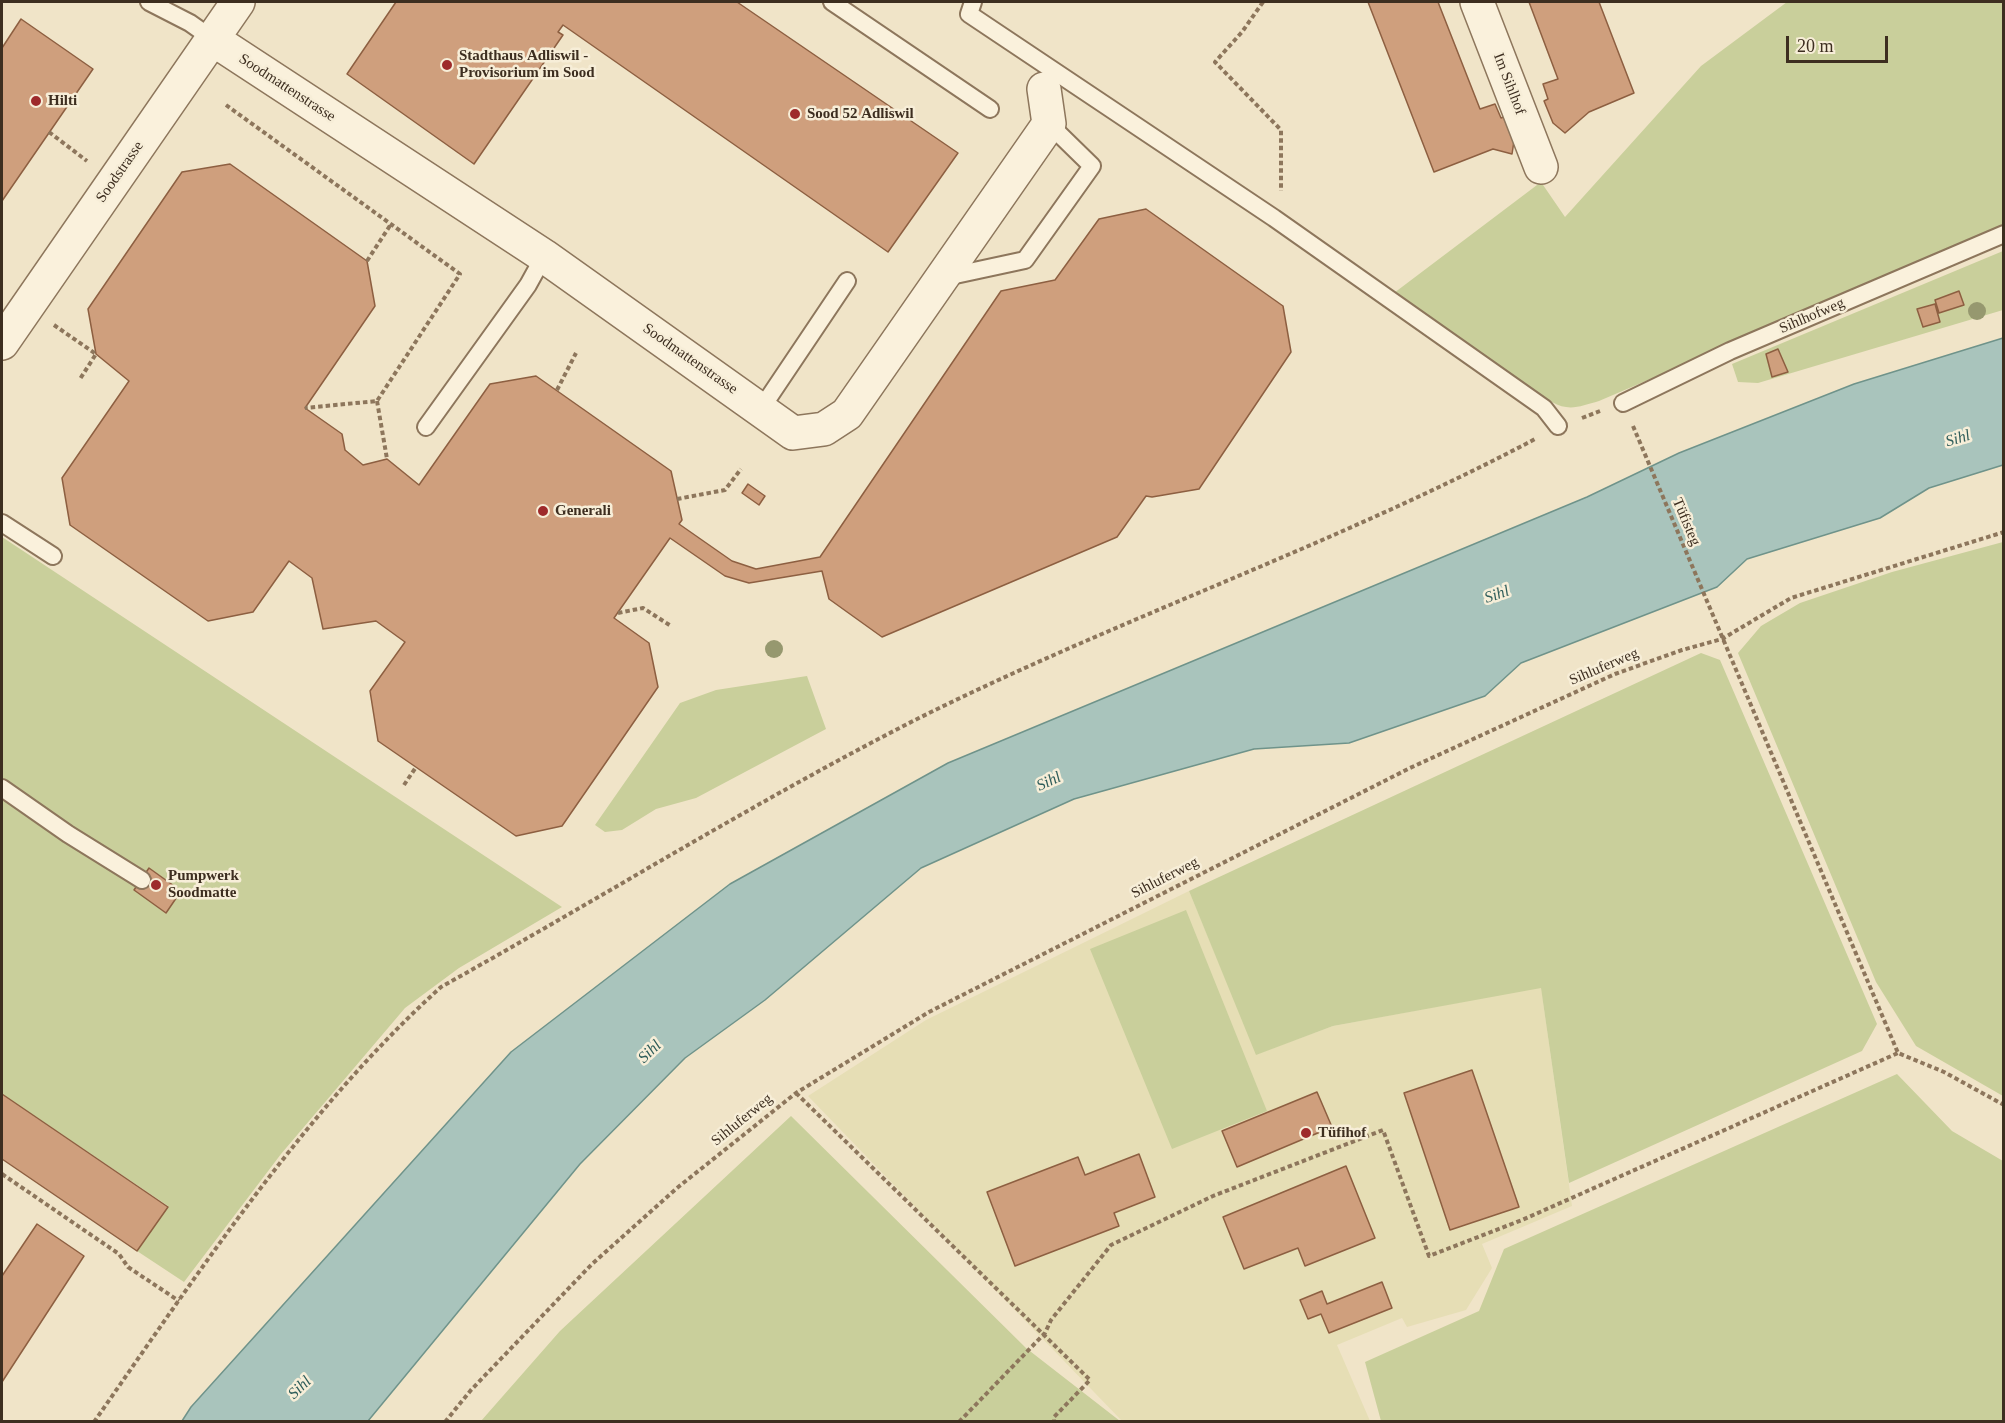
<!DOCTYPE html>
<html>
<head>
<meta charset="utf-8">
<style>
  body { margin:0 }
  #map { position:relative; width:2005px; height:1423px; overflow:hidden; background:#f0e4c8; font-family:Georgia,serif }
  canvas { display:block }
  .frame { position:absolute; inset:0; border:3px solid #3d2e20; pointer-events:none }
  .scale { position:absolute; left:1786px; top:36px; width:102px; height:27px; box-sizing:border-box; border:3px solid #3d2e20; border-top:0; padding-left:8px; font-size:18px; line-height:21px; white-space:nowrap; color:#3d2e20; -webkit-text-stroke:4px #f7eed8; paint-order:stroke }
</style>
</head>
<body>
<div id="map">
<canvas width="2005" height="1423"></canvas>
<div class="frame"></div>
<div class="scale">20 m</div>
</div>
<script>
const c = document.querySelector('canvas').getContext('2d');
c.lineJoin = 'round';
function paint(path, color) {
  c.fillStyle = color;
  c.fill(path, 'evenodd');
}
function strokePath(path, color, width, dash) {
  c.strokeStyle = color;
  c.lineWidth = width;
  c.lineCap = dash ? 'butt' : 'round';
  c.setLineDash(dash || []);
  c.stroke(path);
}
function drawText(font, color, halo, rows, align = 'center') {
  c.font = font + ' Georgia,serif';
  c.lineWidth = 5;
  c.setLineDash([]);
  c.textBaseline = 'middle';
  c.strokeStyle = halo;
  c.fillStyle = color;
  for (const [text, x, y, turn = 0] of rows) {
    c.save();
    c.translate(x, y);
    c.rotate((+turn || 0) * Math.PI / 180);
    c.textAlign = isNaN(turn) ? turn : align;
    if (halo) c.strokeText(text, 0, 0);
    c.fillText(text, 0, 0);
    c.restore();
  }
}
const farmland = new Path2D(`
  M1189 891 1257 1054 1333 1026 1541 987 1572 1206 1482 1244 1492 1268 1466 1310 1407 1327 1402 1318 1337 1345 1370 1421H1122L808 1096 926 1020Z`);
const green = new Path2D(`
  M1787 2H2003V228L1599 401C1581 406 1569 412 1552 402L1394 293 1541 182 1565 217 1701 66Z
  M2003 251V310L1758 383 1738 382 1732 364Z
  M2 537 562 907 459 968 405 1008 281 1154 184 1282 137 1251 168 1206 2 1094Z
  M2003 542H2004L2003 1096 1916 1046 1876 982 1738 653 1761 626 1800 603 1892 572Z
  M1701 653 1720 660 1877 1024 1862 1051 1569 1183 1541 988 1333 1026 1256 1055 1189 891Z
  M807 676 826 729 696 798 656 809 622 830 605 832 595 825 680 703 716 690Z
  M1186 910 1267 1111 1172 1149 1090 949Z
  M1897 1074 1952 1131 2003 1161V1421H1381L1365 1362 1479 1311 1504 1249Z
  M791 1116 1026 1348 1120 1421H481L560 1331Z`);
const water = new Path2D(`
  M2003 338V465L1929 488 1880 518 1747 559 1717 587 1521 663 1485 696 1349 743 1254 749 1074 799 921 868 765 1000 685 1058 580 1164 368 1421H182L191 1407 511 1052 730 884 948 763 1587 497 1679 453 1854 384Z`);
const building = new Path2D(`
  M396 2H737L958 153 888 252 563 25 558 32 563 35 474 164 347 74Z
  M1368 2H1438L1480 109 1495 104 1501 118 1506 116 1514 141 1512 154 1493 149 1434 172Z
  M1529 2H1599L1634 93 1589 112 1565 133 1553 123 1544 101 1548 99 1543 84 1558 79Z
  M21 19 93 69 2 201V48Z
  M230 164 367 261 375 306 305 408 342 434 345 450 363 465 387 459 419 485 490 384 536 376 671 471 682 520 679 524 732 561 756 569 820 557 1001 291 1055 280 1099 219 1146 209 1283 306 1291 352 1199 489 1152 497 1146 496 1117 537 882 637 829 599 822 571 749 583 725 576 670 538 614 618 649 643 658 687 562 826 516 836 378 741 370 691 405 642 376 621 323 629 312 578 289 561 253 612 208 621 70 525 62 478 129 381 96 354 88 309 182 172Z
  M1959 291 1964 305 1939 313 1935 300Z
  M1935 304 1940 322 1923 327 1917 309Z
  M1778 349 1788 372 1772 377 1766 354Z
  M748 484 765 496 759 505 742 493Z
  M149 868 181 891 166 913 134 890Z
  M1472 1070 1519 1207 1450 1230 1404 1093Z
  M1317 1092 1332 1127 1237 1167 1222 1131Z
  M2 1094 168 1207 137 1251 2 1159Z
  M1139 1154 1155 1197 1114 1213 1119 1226 1015 1266 987 1192 1078 1157 1085 1175Z
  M1346 1166 1375 1238 1305 1266 1298 1248 1244 1269 1223 1217Z
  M37 1224 84 1256 2 1382V1276Z
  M1382 1282 1392 1308 1329 1333 1321 1314 1308 1319 1300 1300 1322 1291 1327 1304Z`);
const path = new Path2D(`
  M1263 2 1242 32 1215 62 1281 130V191
  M226 105 460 274 377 401 305 408
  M49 132 87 161
  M367 261 391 224
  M54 325 96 354 80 379
  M557 390 576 353
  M377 401 387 459
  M1582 418 1600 411
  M1633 426 1898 1053 1944 1072 2004 1105
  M677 499 725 490 741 469
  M618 613 643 608 671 626
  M404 785 416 767
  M796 1093 1090 1380 1054 1417V1422
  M2 1174 119 1254 128 1267 179 1301
  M94 1422C199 1272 305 1110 441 987 601 898 756 801 919 718 1122 617 1337 544 1537 438
  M445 1422 471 1390 592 1264 677 1188 796 1093 929 1012 1410 768 1615 674 1682 650 1722 639 1791 598 2004 532
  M959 1422 1045 1333 1051 1320 1111 1245 1213 1196 1383 1130 1429 1256 1522 1220 1898 1053`);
const service = new Path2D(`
  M149 2 190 23 214 40
  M832 2 990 109
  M973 2 969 14 1274 218 1544 408 1558 426
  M946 277 1025 260 1092 166 1049 124
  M1623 403 1730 351 2004 234
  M761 409 847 281
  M426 427 528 285 544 256
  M2 523 53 556
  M2 788 68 834 142 880`);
const minor = new Path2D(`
  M1477 2 1541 167
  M214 40 544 256 793 433 824 429 847 414 1049 124 1044 89
  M2 343 238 2`);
const trees = [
  [1977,311],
  [774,649]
];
const markers = [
  [447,65,6,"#9e2a2b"],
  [36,101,6,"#9e2a2b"],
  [795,114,6,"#9e2a2b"],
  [543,511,6,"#9e2a2b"],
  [156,885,6,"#9e2a2b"],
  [1306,1133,6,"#9e2a2b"]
];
const poiNames = [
  ["Stadthaus Adliswil -",459,56],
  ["Provisorium im Sood",459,73],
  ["Hilti",48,101],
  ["Sood 52 Adliswil",807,114],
  ["Generali",555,511],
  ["Pumpwerk",168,876],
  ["Soodmatte",168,893],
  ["Tüfihof",1318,1133]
];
const streetNames = [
  ["Im Sihlhof",1509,84,69],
  ["Soodmattenstrasse",287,88,33],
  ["Soodstrasse",120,172,-55],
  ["Sihlhofweg",1812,316,-23],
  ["Soodmattenstrasse",690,359,35],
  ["Tüfisteg",1686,522,67],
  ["Sihluferweg",1604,667,-23],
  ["Sihluferweg",1165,878,-27],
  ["Sihluferweg",742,1120,-39]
];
const waterNames = [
  ["Sihl",1958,439,-16],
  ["Sihl",1497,595,-19],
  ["Sihl",1049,782,-25],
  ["Sihl",650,1052,-44],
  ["Sihl",300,1388,-44]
];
paint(farmland, '#e6deb5');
paint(green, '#c9cf9b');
paint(water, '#a9c4bc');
strokePath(water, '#6f938a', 1.5);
paint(building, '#cf9f7d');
strokePath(building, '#8d5f41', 1.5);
strokePath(service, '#8d765c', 20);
strokePath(minor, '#8d765c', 36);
strokePath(path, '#8d765c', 4, [4.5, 3]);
strokePath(service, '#faf1dc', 16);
strokePath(minor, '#faf1dc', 33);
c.fillStyle = '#96986f';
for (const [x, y] of trees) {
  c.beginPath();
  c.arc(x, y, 9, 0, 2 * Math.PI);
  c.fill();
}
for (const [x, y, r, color] of markers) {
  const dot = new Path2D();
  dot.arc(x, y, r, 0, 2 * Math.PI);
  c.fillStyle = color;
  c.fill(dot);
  strokePath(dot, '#f7eed8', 2);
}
drawText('bold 15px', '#3d2e20', '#f7eed8', poiNames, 'left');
drawText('15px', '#3d2e20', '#f7eed8', streetNames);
drawText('italic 16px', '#2f5d5a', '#f7eed8', waterNames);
</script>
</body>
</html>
